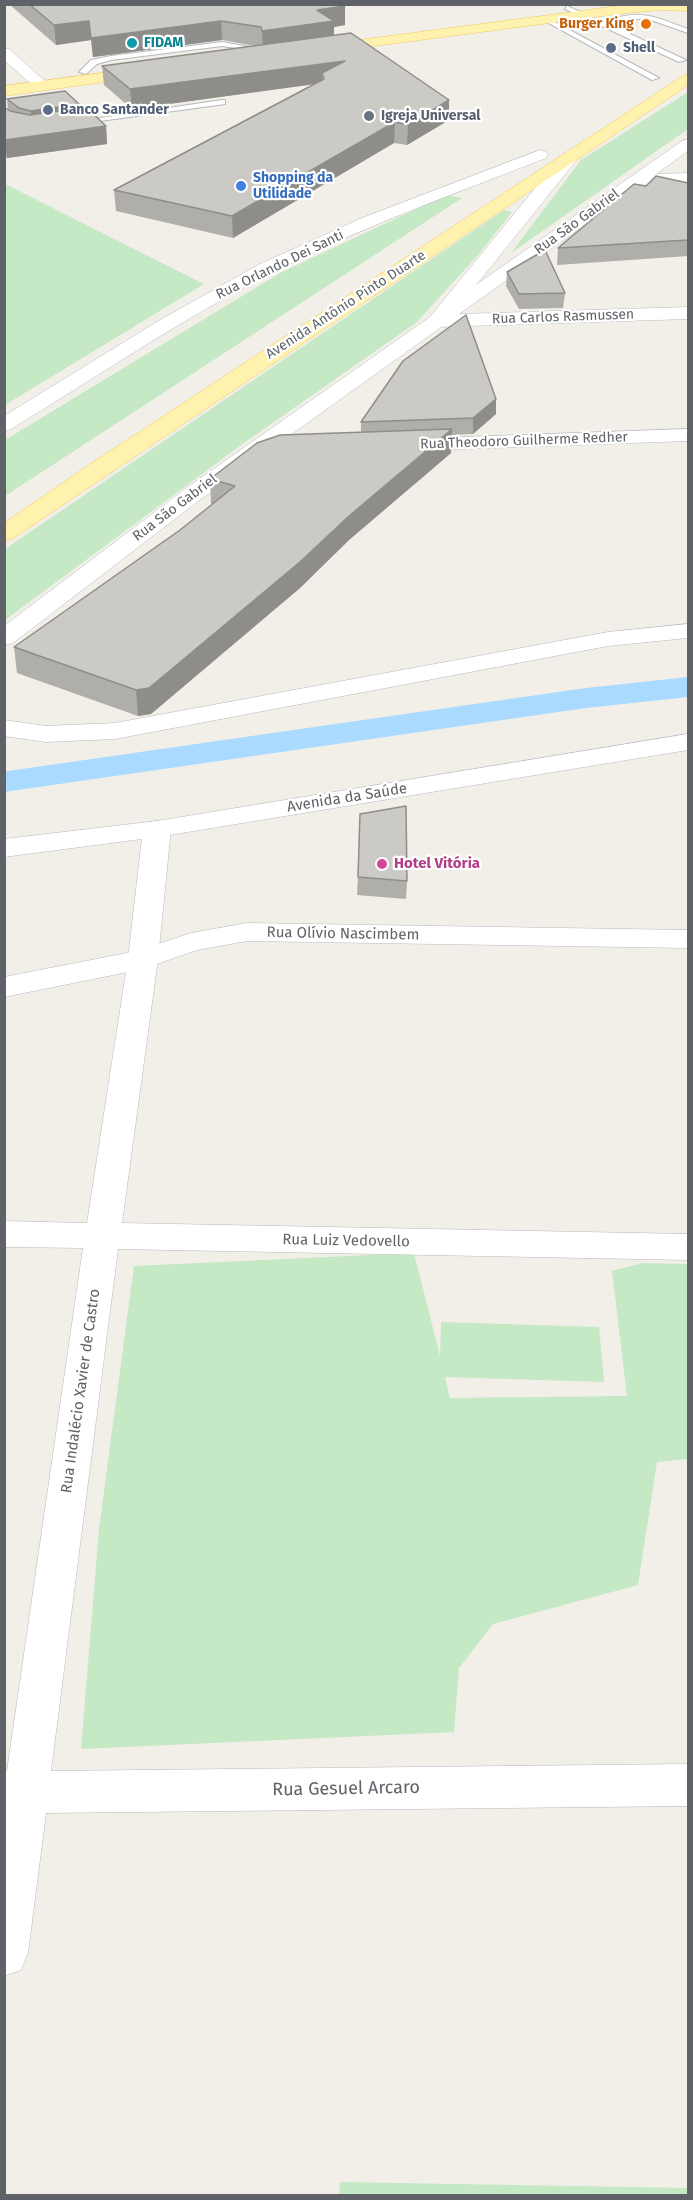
<!DOCTYPE html>
<html>
<head>
<meta charset="utf-8">
<style>
  body { margin:0 }
  #map { position:relative; width:693px; height:2200px; overflow:hidden; background:#f1efe8; font-family:"Fira Sans",sans-serif }
  canvas { display:block }
  .frame { position:absolute; inset:0; border:6px solid #5f6368; pointer-events:none }
</style>
</head>
<body>
<div id="map">
<canvas width="693" height="2200"></canvas>
<div class="frame"></div>
</div>
<script>
const c = document.querySelector('canvas').getContext('2d');
c.lineJoin = 'round';
function paint(path, color) {
  c.fillStyle = color;
  c.fill(path, 'evenodd');
}
function strokePath(path, color, width, dash) {
  c.strokeStyle = color;
  c.lineWidth = width;
  c.lineCap = dash ? 'butt' : 'round';
  c.setLineDash(dash || []);
  c.stroke(path);
}
function drawText(font, color, halo, rows, align = 'center') {
  c.font = font + ' "Fira Sans",sans-serif';
  c.lineWidth = 4.5;
  c.setLineDash([]);
  c.textBaseline = 'middle';
  c.strokeStyle = halo;
  c.fillStyle = color;
  for (const [text, x, y, turn = 0] of rows) {
    c.save();
    c.translate(x, y);
    c.rotate((+turn || 0) * Math.PI / 180);
    c.textAlign = isNaN(turn) ? turn : align;
    if (halo) c.strokeText(text, 0, 0);
    c.fillText(text, 0, 0);
    c.restore();
  }
}
const green = new Path2D(`
  M688 92V129L511 253 581 160Z
  M5 184 204 284 5 405Z
  M446 195 462 198 5 496V440L280 273Z
  M504 210 512 212 478 255 417 322 241 445 5 620V549Z
  M414 1253 440 1356 441 1322 599 1327 604 1382 445 1377 450 1398 627 1396 612 1271 643 1263 688 1264V1459L657 1462 638 1585 493 1624 459 1668 454 1732 81 1749 99 1529 134 1266Z
  M340 2182 688 2188V2195L339 2196Z`);
const canal = new Path2D(`
  M688 677V697L586 708 4 792V772L8 771 586 688Z`);
const lane = new Path2D(`
  M567 6 612 26V19C644 9 659 19 688 29V33L645 18 619 22 631 30 630 34 686 60 679 62 565 9Z
  M545 19H549L659 78 652 80 545 21Z
  M222 42 261 49 257 51 222 46 111 60 97 64 86 74 79 72 91 60 111 56Z
  M222 100H225V104L78 124 74 122Z`);
const street = new Path2D(`
  M4 48 9 49 47 83 50 86 47 89H37L4 60Z
  M688 139V151L656 174 688 173V183L641 185 459 314 688 307V319L437 327 430 325 427 321 430 317 682 141Z
  M688 429V441L406 451 398 450 395 445 398 440 406 439Z
  M688 624V638L608 646 115 739 46 742 4 736V720L46 726 115 723 608 632Z
  M157 821 167 823 171 829 158 959 122 1223 688 1234V1260L118 1249 51 1771 688 1764V1806L46 1813 28 1953 21 1970 4 1976V1772L7 1771 83 1248 4 1247V1221L87 1223 128 959 143 829 147 823Z`);
const secondary = new Path2D(`
  M540 150 546 152 548 155 546 158C454 194 361 227 273 272 182 319 98 376 11 429L4 431V416L160 320 260 264 362 218Z
  M569 153 575 154 577 158 575 162 444 325 201 499 13 643 4 645V626L185 489 430 317 563 154Z
  M688 734V750L157 837 4 857V839L157 821Z
  M247 923 688 930V948L247 941 197 950 143 969 4 997V977L137 951 191 933Z`);
const primary = new Path2D(`
  M688 4V11L660 10 626 13 321 53 314 49 321 45 626 5Z
  M148 67 156 72 153 75 4 96V86Z
  M688 74V85L12 539 4 541V523L92 463 683 76Z`);
const wall = new Path2D(`
  M9 4H342L345 25 334 27V35L449 100V120L407 145 394 143 233 238 116 211 114 190 315 84 132 109 104 85 102 66 255 46 222 40 93 57 91 40 56 45Z
  M7 99 79 108 106 126 107 144 7 158 4 156V107L8 110Z
  M688 183V256L557 265 558 248 646 186Z
  M507 272 565 293 563 308 519 309 506 286Z
  M496 414 473 434 452 435 451 453 349 540 300 588 151 714 138 716 17 673 14 647 180 530 213 504H211L210 479 361 432V422Z
  M358 877 407 881 406 899 357 895Z`);
const shadedWall = new Path2D(`
  M345 6V25L334 27V41L263 50 262 31 317 10Z
  M89 21 91 40 56 45 54 25Z
  M221 21 222 40 93 57 91 38Z
  M345 61 324 79 322 73V83L132 109 130 89Z
  M449 100V120L407 145 408 125Z
  M79 104 80 117 32 124 31 111Z
  M395 122 394 143 233 238 232 216Z
  M106 126 107 144 7 158 5 140Z
  M496 399V414L473 434V418Z
  M452 429 451 453 349 540 300 588 151 714 138 716 136 690 349 516Z`);
const building = new Path2D(`
  M29 4H342L345 6 317 10 334 21 262 31 261 27 221 21 91 38 89 21 54 25Z
  M351 33 449 100 408 125 395 122 232 216 114 190 324 79 322 73 345 61 130 89 102 66Z
  M65 91 79 104 31 111 19 108 7 99Z
  M4 107 10 111 30 115 86 107 106 126 5 140Z
  M656 176 688 183V240L558 248 634 184 646 186Z
  M545 250 565 293 519 294 507 272Z
  M466 315 496 399 473 418 361 422 403 361Z
  M452 429 349 516 300 562 149 688 136 690 14 647 180 530 235 486 210 479 257 443 280 435Z
  M406 806 407 881 358 877 360 814Z`);
const markers = [
  [646,24,6,"#e8710a"],
  [132,43,6,"#0f9aa8"],
  [611,48,6,"#5c6f8a"],
  [48,110,6,"#5c6f8a"],
  [369,116,6,"#6b7280"],
  [241,186,6,"#3f7fe0"],
  [382,864,6,"#d1479c"]
];
const farFoodnames = [
  ["Burger King",634,24]
];
const farCulturenames = [
  ["FIDAM",144,43]
];
const farServicenames = [
  ["Shell",623,48],
  ["Banco Santander",60,110]
];
const farWorshipnames = [
  ["Igreja Universal",381,116]
];
const farShopnames = [
  ["Shopping da",253,178],
  ["Utilidade",253,194]
];
const farStreetnames = [
  ["Rua São Gabriel",577,222,-36],
  ["Rua Orlando Dei Santi",280,265,-26],
  ["Avenida Antônio Pinto Duarte",346,305,-33],
  ["Rua Carlos Rasmussen",563,317,-2],
  ["Rua Theodoro Guilherme Redher",524,441,-2],
  ["Rua São Gabriel",175,508,-37]
];
const streetNames = [
  ["Avenida da Saúde",347,798,-9],
  ["Rua Olívio Nascimbem",343,934,1],
  ["Rua Luiz Vedovello",346,1241,1],
  ["Rua Indalécio Xavier de Castro",81,1391,-82]
];
const hotelNames = [
  ["Hotel Vitória",394,864]
];
const nearStreetnames = [
  ["Rua Gesuel Arcaro",346,1789,-1]
];
paint(green, '#c5e8c5');
paint(canal, '#aadaff');
strokePath(lane, '#b5b8bc', 2);
strokePath(street, '#b5b8bc', 1);
strokePath(secondary, '#b6babf', 1);
strokePath(primary, '#f2c960', 1);
paint(lane, '#fff');
paint(street, '#fff');
paint(secondary, '#fff');
paint(primary, '#fff2af');
paint(wall, '#afaea9');
paint(shadedWall, '#8f8d8a');
paint(building, '#cccac5');
strokePath(building, '#8f8d8a', 1.5);
for (const [x, y, r, color] of markers) {
  const dot = new Path2D();
  dot.arc(x, y, r, 0, 2 * Math.PI);
  c.fillStyle = color;
  c.fill(dot);
  strokePath(dot, '#fff', 2);
}
drawText('bold 14px', '#c56008', '#fff', farFoodnames, 'right');
drawText('bold 14px', '#0d838f', '#fff', farCulturenames, 'left');
drawText('bold 14px', '#4e5e75', '#fff', farServicenames, 'left');
drawText('bold 14px', '#5b616d', '#fff', farWorshipnames, 'left');
drawText('bold 14px', '#366cbe', '#fff', farShopnames, 'left');
drawText('14px', '#5f6368', '#fff', farStreetnames);
drawText('15px', '#5f6368', '#fff', streetNames);
drawText('bold 15px', '#b23c85', '#fff', hotelNames, 'left');
drawText('18px', '#5f6368', '#fff', nearStreetnames);
</script>
</body>
</html>
